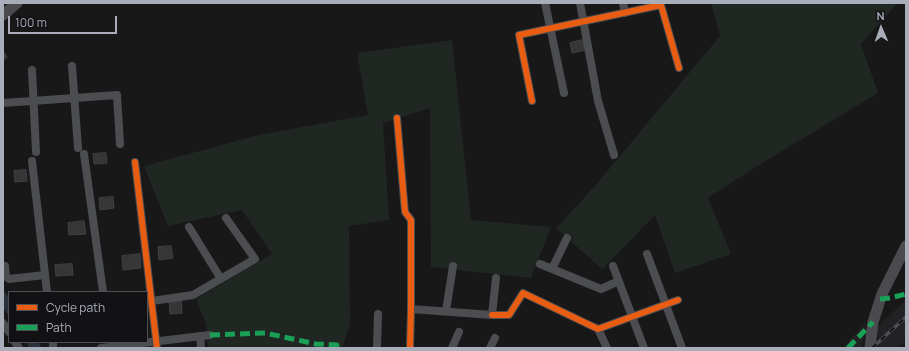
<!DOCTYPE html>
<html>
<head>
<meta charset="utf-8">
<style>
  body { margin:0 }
  #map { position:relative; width:909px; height:351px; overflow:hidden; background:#181818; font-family:Manrope,sans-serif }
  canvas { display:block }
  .frame { position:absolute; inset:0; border:4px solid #a9acb9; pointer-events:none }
  .legend { position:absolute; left:8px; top:291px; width:140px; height:52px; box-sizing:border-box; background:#121214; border:1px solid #4e5056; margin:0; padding:5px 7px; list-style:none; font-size:12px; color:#a9acb9 }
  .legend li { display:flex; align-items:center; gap:8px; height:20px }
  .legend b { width:20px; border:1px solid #4e5056 }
  .north { position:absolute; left:861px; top:8px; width:40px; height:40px; -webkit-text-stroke:3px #121214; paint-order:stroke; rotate:358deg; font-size:11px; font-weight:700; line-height:16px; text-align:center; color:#a9acb9 }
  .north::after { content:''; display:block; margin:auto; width:14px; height:18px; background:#a9acb9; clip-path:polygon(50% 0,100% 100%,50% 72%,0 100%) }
  .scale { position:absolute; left:8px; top:16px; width:109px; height:18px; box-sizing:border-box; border:2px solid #a9acb9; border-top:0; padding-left:5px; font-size:12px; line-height:14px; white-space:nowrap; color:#a9acb9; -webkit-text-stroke:3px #121214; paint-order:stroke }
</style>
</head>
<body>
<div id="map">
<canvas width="909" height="351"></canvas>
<div class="frame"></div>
<ul class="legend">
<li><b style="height:5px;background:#e95d12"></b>Cycle path</li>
<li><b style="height:5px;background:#1a9f57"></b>Path</li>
</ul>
<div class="north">N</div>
<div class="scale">100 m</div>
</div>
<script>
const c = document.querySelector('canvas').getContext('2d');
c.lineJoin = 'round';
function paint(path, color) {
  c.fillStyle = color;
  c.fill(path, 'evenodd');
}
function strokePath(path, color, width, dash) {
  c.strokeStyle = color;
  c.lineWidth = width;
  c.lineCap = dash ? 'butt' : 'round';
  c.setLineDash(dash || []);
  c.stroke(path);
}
const built = new Path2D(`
  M906 300V341L897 348H879L877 327Z
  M866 323 862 348H842Z`);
const green = new Path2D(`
  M711 3H898L861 44 878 93 754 168 708 198 731 254 675 273 655 215 602 269 556 228 595 186 720 36Z
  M452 40 471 220 551 227 531 278 431 267 430 108 383 123 389 220 349 226 350 325 342 348H208L206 324 196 299 272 254 242 210 168 226 144 166 259 135 368 115 357 53Z`);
const water = new Path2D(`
  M3 289 9 298V316L3 307Z
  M26 342H38L42 348H30Z`);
const building = new Path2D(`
  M583 40 585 50 572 53 570 43Z
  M3 51 7 57 3 60Z
  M106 153 107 163 94 164 93 154Z
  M26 170 27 181 15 182 14 171Z
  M113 197 114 208 100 210 99 198Z
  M84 221 86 234 69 235 68 223Z
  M171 246 173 258 159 260 158 247Z
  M140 254 141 268 123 270 122 256Z
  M72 264 73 275 56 276 55 265Z
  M181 299 182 313 170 314 169 300Z`);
const street = new Path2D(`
  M545 3 564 93
  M580 3 598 101 614 155
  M623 3 625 13
  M72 66 78 148
  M32 70 36 152
  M532 101 519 35 661 5 679 68
  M3 103 117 95 120 144
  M397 118 405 212 411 220V309L410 348
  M84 154 103 292
  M32 161 47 292
  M135 162 157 348
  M189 227 221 279
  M647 254 682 348
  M540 264 601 289 619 281
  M5 266 6 277 9 279 45 275
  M613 266 644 348
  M552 269 567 238
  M152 301 193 295 255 259 226 218
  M411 309 492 315 496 278
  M446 311 453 266
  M492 315H509L523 293 598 329 678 300
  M3 323 9 332
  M598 329 607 348
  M200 336 201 348
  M15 342 19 348
  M53 342V348
  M101 348 210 335
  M377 348 378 314
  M452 348 459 332
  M490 348 495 338`);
const secondary = new Path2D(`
  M3 15 17 3
  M870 348 873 322 882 294 906 246`);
const rail = new Path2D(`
  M872 348 906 317`);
const quiet = new Path2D(`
  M880 299 890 298 906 294
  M210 335 265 333 316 344 337 345V348
  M848 348 873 322`);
const cycleway = new Path2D(`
  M532 101 519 35 661 5 679 68
  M397 118 405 212 411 220V309L410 348
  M135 162 157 348
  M492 315H509L523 293 598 329 678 300`);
paint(built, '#222224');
paint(green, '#202722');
paint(water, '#2b313a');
paint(building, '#363637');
strokePath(building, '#404144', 1);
strokePath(street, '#4c4d51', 8);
strokePath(secondary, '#4b4b4f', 11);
strokePath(rail, '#4c4e50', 3.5);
strokePath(rail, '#121214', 2, [6]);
strokePath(quiet, '#1a9f57', 5, [10, 5]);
strokePath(cycleway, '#e95d12', 6);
</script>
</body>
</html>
